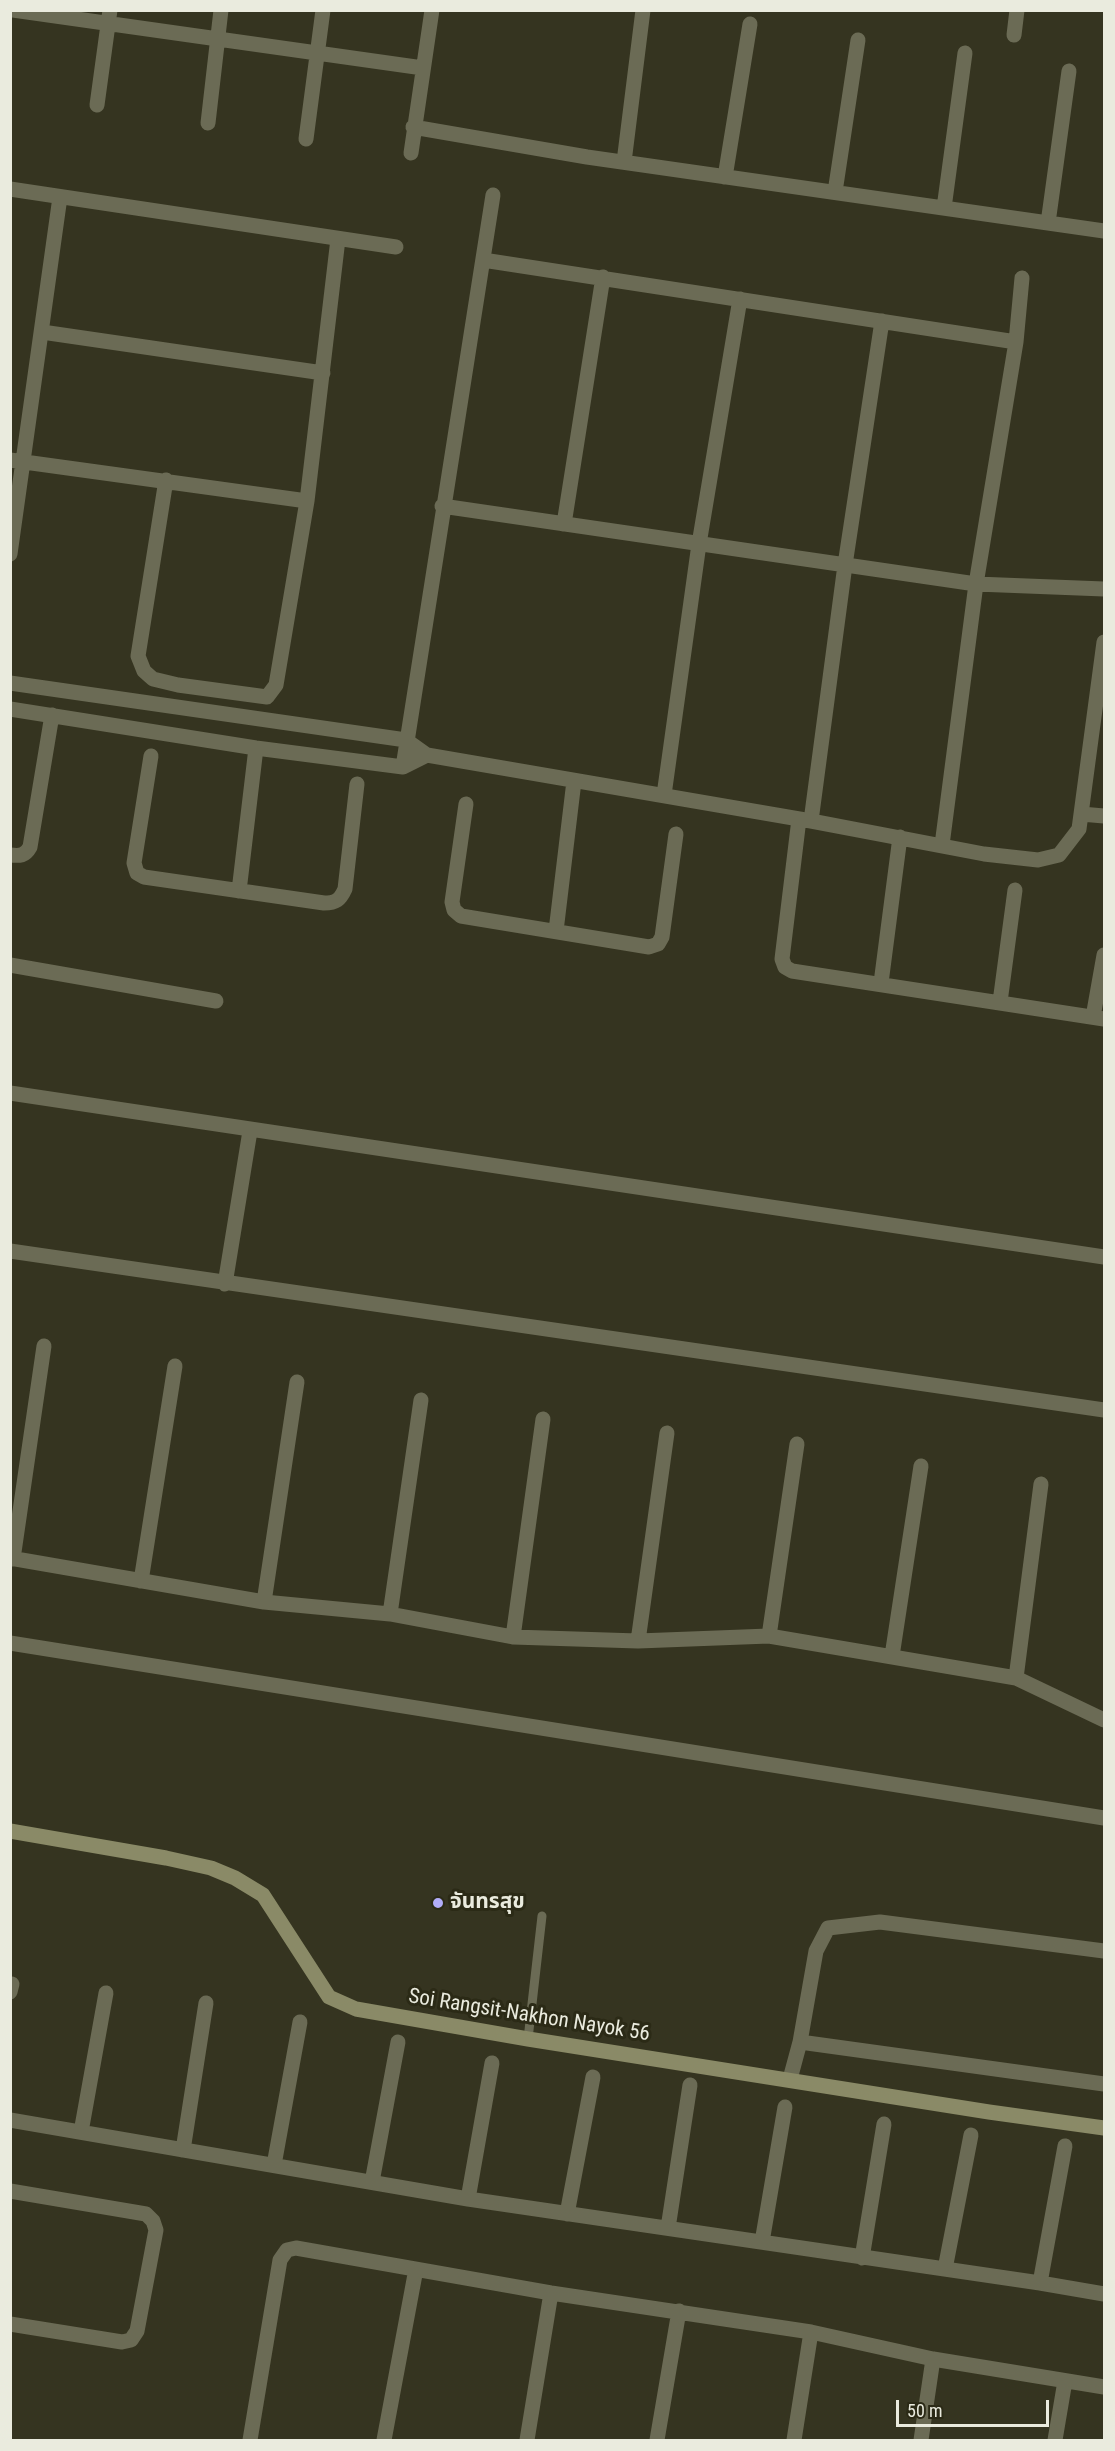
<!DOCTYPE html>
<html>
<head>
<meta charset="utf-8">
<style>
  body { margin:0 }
  #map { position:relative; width:1115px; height:2451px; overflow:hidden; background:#353420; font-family:"Roboto Condensed",sans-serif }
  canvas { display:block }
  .frame { position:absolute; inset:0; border:12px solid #eaebde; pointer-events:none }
  .scale { position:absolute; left:896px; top:2400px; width:153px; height:27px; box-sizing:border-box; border:3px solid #eaebde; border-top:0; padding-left:8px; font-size:18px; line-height:21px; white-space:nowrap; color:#eaebde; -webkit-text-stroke:4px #2b2a16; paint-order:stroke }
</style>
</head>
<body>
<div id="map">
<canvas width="1115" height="2451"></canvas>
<div class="frame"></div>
<div class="scale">50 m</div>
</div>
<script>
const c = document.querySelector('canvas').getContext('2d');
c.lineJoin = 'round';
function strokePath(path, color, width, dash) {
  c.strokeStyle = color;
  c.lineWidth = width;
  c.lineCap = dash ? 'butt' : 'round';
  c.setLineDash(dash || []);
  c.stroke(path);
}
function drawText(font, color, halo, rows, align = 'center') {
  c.font = font + ' "Roboto Condensed","Noto Sans Thai",sans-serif';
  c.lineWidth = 6;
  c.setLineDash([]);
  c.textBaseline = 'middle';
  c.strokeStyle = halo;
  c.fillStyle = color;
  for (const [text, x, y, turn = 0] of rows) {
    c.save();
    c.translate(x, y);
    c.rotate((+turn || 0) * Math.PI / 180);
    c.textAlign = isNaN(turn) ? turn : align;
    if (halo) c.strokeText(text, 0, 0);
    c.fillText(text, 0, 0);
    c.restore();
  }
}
const lane = new Path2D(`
  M528 2039 542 1916`);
const street = new Path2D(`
  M13 10 423 68
  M1014 35 1017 10
  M97 105 110 10
  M208 123 221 10
  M413 127 587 157 1104 231
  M306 139 323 10
  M411 153 432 10
  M624 162 643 10
  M725 177 750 24
  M10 189 396 247
  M835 192 858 40
  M944 208 965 53
  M1048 223 1069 71
  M483 260 1016 342
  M42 332 323 373
  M10 460 307 501
  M166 480 138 656 144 671 153 679 178 685 267 697 276 685 307 501 338 239
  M442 506 976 584 1104 589
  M564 524 603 277
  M10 554 60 197
  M10 683 406 740 427 755 811 821 984 854 1038 860 1059 855 1079 829 1104 642
  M10 709 256 748 403 767 427 755
  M151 756 134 863 137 873 144 877 324 903C336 903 340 900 345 889L357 784
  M403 767 493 195
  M664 795 699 544 740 299
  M466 804 452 902 454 910 461 916 649 947 658 944 662 937 676 834
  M1081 814 1104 816
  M799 819 782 959 785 967 792 971 1104 1019
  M811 821 845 565 882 321
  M942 845 976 584 1016 342 1022 278
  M10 855C20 856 25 856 30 847L52 715
  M239 891 256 748
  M556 931 574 781
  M10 965 216 1001
  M881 983 900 837
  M1000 1002 1015 890
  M1093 1017 1104 955
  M10 1093 1104 1257
  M10 1251 1104 1410
  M225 1284 250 1131
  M10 1558 264 1602 390 1614 513 1637 638 1641 769 1636 1016 1678 1104 1720
  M13 1559 44 1346
  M141 1581 175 1366
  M264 1602 297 1382
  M390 1614 421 1400
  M769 1636 797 1444
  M513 1637 543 1419
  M638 1641 667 1433
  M10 1643 1104 1818
  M892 1656 921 1466
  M1016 1678 1041 1484
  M10 1992 12 1984
  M800 2042 1104 2084
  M790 2079 800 2042 816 1951 828 1928 880 1922 1104 1951
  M10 2120 468 2199 1040 2283 1104 2294
  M81 2132 106 1993
  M183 2150 206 2003
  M274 2165 300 2022
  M372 2182 398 2042
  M10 2191 146 2214 153 2221 156 2230 137 2331 131 2340 122 2342 10 2324
  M468 2199 492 2063
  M567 2214 593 2077
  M668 2228 690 2085
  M762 2242 785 2107
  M862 2258 884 2124
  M945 2269 971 2135
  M1040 2283 1065 2146
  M250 2440 280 2260 287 2250 296 2248 551 2293 811 2332 933 2359 1104 2387
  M384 2440 416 2269
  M527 2440 551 2293
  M657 2440 679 2311
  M794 2440 811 2332
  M921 2440 933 2359
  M1055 2440 1065 2381`);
const secondary = new Path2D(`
  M10 1831 166 1858 211 1868 235 1878 263 1895 329 1997 356 2009 528 2039 989 2112 1104 2128`);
const markers = [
  [438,1903,6,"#b2adf9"]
];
const poiNames = [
  ["จันทรสุข",450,1903]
];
const streetNames = [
  ["Soi Rangsit-Nakhon Nayok 56",529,2016,9]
];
strokePath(lane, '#6b6b55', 9);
strokePath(street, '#6b6b55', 15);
strokePath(secondary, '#8a8a67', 15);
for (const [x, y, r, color] of markers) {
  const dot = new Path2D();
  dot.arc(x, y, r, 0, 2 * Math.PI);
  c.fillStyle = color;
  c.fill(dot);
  strokePath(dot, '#2b2a16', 2);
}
drawText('bold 21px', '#eaebde', '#2b2a16', poiNames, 'left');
drawText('21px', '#eaebde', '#2b2a16', streetNames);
</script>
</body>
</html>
